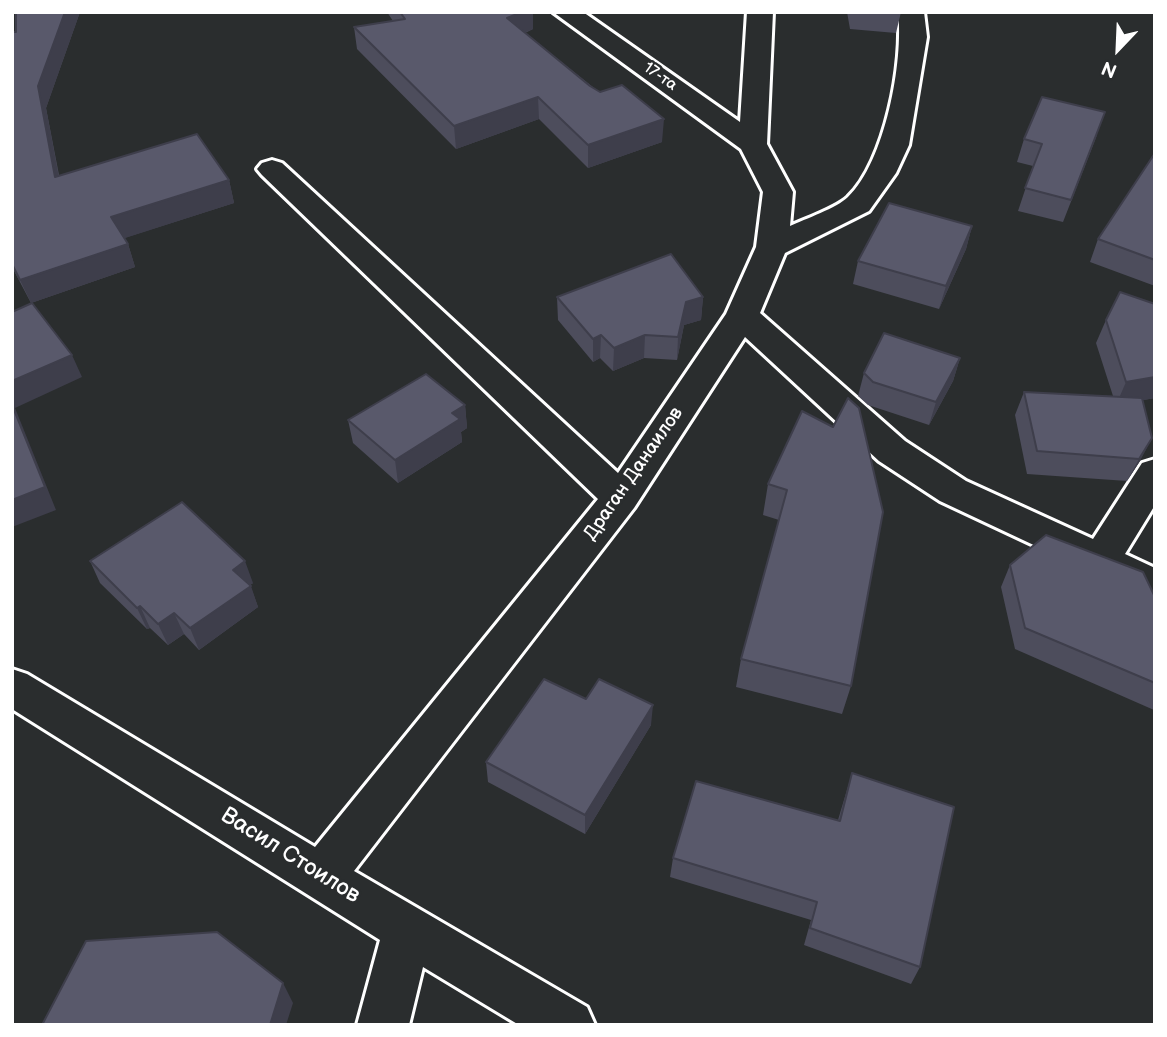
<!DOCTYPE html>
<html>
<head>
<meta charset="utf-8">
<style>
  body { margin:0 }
  #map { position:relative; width:1167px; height:1037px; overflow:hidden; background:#2a2d2e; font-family:"Balsamiq Sans",sans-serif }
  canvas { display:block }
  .frame { position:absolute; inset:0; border:14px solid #fff; pointer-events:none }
  .north { position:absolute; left:1083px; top:14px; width:70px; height:70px; -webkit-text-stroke:5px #2a2d2e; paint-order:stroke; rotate:203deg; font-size:19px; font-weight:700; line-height:28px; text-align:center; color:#fff }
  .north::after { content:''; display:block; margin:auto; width:24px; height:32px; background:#fff; clip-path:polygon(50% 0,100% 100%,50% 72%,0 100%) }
</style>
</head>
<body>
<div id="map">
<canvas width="1167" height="1037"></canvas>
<div class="frame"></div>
<div class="north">N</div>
</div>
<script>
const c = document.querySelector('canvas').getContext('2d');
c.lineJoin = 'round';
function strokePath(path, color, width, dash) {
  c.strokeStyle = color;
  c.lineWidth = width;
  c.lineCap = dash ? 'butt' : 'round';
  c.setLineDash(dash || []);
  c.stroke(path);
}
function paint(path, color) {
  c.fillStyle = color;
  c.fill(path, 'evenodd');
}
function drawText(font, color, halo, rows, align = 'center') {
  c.font = font + ' "Balsamiq Sans",sans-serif';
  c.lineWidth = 5;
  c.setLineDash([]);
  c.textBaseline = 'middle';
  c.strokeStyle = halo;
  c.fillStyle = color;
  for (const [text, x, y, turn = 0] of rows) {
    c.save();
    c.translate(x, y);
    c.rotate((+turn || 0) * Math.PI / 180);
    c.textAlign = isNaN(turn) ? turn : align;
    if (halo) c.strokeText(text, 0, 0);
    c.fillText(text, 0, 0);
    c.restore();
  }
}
const minor = new Path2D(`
  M553 12H583L740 122 747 12H773L767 144 793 192 790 226C805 219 837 208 848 197 885 162 904 61 898 12H924L927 37 909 145 896 173 869 211 785 253 760 313 905 441 966 481 1093 539 1142 463 1155 459V505L1125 554 1155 568V602L940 501 879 461 745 337 634 508 354 871 587 1007 595 1025H519L423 967 409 1025H357L380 940 12 709V669L27 674 315 847 598 499 262 175 257 169 262 163 272 160 282 163 618 473 726 314 756 247 763 192 741 149Z`);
const wall = new Path2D(`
  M16 12H80L46 108 59 175 229 180 234 203 124 238 128 244 135 267 31 303 12 267V32H16Z
  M387 12H533V29L525 33 662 142 588 168 539 119 456 149 357 49 354 27 393 21Z
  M847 12H901L896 33 850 29Z
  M1097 135 1063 222 1018 211 1033 166 1017 162 1024 139Z
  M1155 153V286L1090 262 1098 239Z
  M972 226 966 249 939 309 853 284 858 261Z
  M557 297H703L701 320 684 325 677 360 644 358 613 371 600 358 593 362 558 320Z
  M1155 304V398L1143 400 1140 461 1127 481 1027 474 1015 415 1024 392 1113 396 1096 343 1106 320Z
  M960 358 953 381 929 425 868 405 858 396 864 373Z
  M465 405 467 428 461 432 462 442 398 483 353 443 348 420Z
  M802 411 851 686 842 714 736 687 741 659 779 520 763 515 768 484Z
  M90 561 253 583 250 585 258 607 199 650 184 634 168 645 150 628 147 629 100 583Z
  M1010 565 1155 597V708L1154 710 1015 649 1001 587Z
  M586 699 651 725 585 834 488 782 486 762Z
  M852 773 920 967 911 984 804 945 811 920 670 877 673 858 838 820Z`);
const shadedWall = new Path2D(`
  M65 12H80L46 108 63 199 55 177 38 86Z
  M522 12H533V29L508 40 507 18Z
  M538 97 539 119 456 149 454 126Z
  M664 119 662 142 588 168V145Z
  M229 180 234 203 119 240 111 217Z
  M972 226 966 249 939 309 946 286Z
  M128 244 135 267 31 303 20 280Z
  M703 297 701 320 684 325 677 360 678 337 686 302Z
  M601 335 600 358 593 362V339Z
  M645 335 644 358 613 371 614 348Z
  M72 355 82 377 15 408 56 510 12 527V381Z
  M960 358 953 381 929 425 936 402Z
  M1155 377V398L1116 405 1126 382Z
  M465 405 467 428 461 432 462 442 398 483 395 460 452 413Z
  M1152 438 1140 461 1127 481 1139 459Z
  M245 561 253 583 241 591 233 570Z
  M251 586 258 607 199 650 190 628Z
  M140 606 150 628 147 629 137 608Z
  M174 613 184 634 168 645 158 624Z
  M653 705 651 725 585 834V815Z
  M283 983 293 1003 286 1025H270Z`);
const building = new Path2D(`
  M16 12H65L38 86 55 177 197 134 229 180 111 217 128 244 20 280 12 264V32H16Z
  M400 12H522L507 18 590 86 600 92 622 85 664 119 588 145 538 97 454 126 354 27 405 19Z
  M1042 97 1105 112 1071 200 1025 188 1042 144 1024 139Z
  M1155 153V260L1098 239Z
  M889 203 972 226 946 286 858 261Z
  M671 254 703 297 686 302 678 337 645 335 614 348 601 335 593 339 557 297Z
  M1120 292 1155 304V377L1126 382 1106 320Z
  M32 303 72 355 12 381V312Z
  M884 333 960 358 936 402 873 382 864 373Z
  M426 374 465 405 452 413 460 419 395 460 348 420Z
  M1024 392 1142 398 1152 438 1139 459 1037 451Z
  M848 398 859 408 883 512 851 686 741 659 787 490 768 484 802 411 833 427Z
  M12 405 45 487 12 500Z
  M182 502 245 561 233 570 251 586 190 628 174 613 158 624 140 606 137 608 90 561Z
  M1046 535 1143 572 1155 597V683L1025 628 1010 565Z
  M544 679 586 699 599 679 653 705 585 815 486 762Z
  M852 773 954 807 920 967 810 928 817 902 673 858 696 781 840 821Z
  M217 932 283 983 270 1025H42L86 941Z`);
const farStreetnames = [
  ["17-та",660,77,35]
];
const streetNames = [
  ["Драган Данаилов",634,474,-55]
];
const nearStreetnames = [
  ["Васил Стоилов",290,856,32]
];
strokePath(minor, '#fff', 6);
paint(minor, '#2a2d2e');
paint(wall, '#4d4d5c');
paint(shadedWall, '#3e3e4b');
paint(building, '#59596b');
strokePath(building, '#3e3e4b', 2);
drawText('16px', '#fff', '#2a2d2e', farStreetnames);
drawText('19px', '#fff', '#2a2d2e', streetNames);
drawText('23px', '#fff', '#2a2d2e', nearStreetnames);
</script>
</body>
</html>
